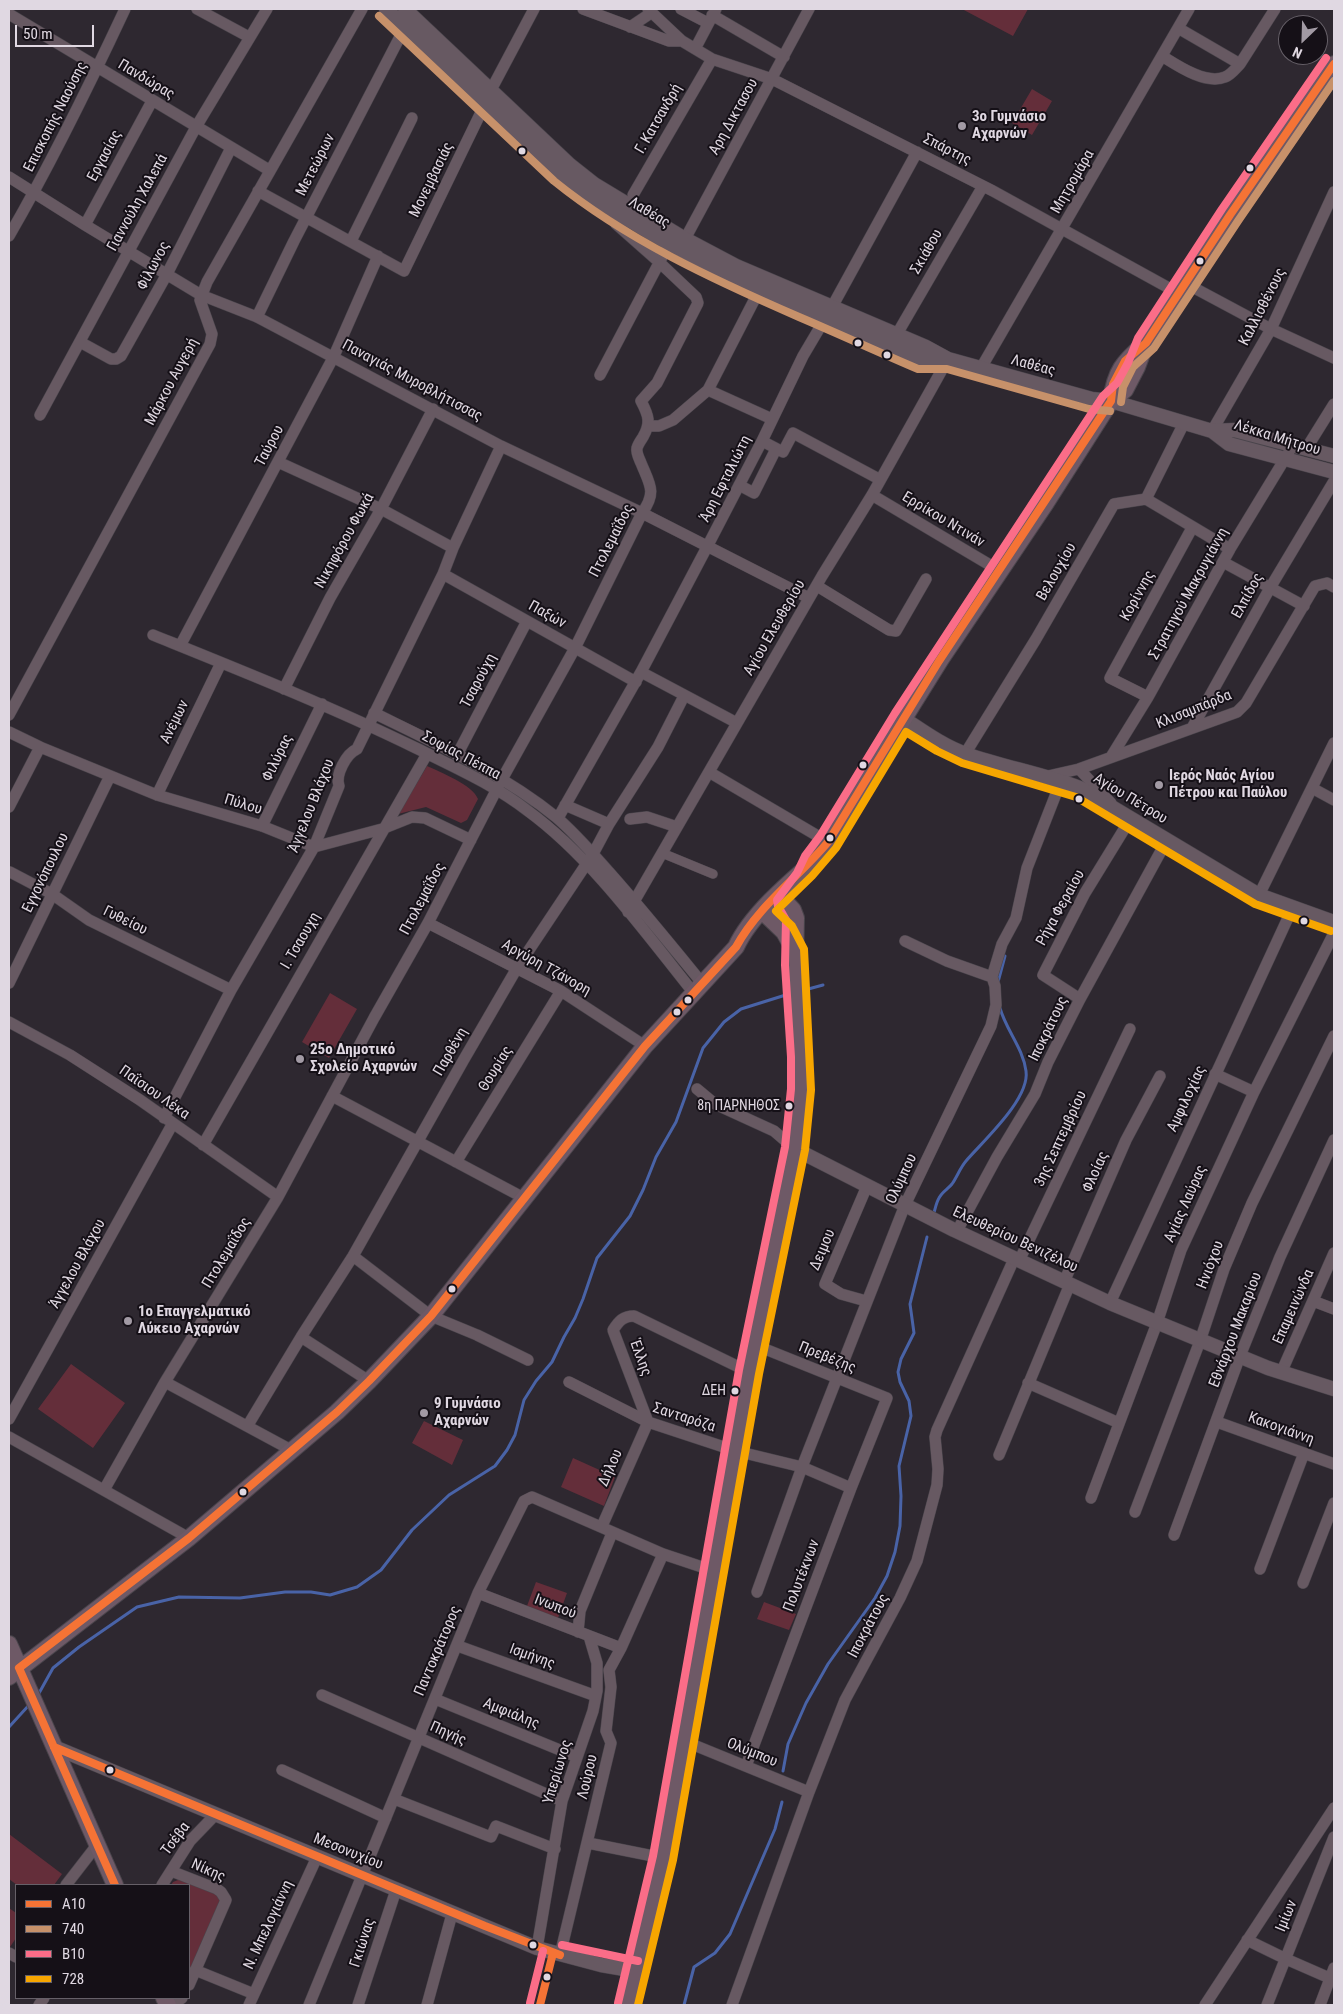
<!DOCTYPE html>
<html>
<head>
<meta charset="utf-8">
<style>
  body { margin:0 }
  #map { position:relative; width:1343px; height:2014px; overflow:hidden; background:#2e2830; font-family:"Roboto Condensed",sans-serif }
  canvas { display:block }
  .frame { position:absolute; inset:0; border:10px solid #e0d8e2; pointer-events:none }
  .legend { position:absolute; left:15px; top:1884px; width:175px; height:115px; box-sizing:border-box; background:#151017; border:1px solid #666068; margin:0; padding:6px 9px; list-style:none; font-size:15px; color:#e0d8e2 }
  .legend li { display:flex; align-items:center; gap:10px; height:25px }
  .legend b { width:25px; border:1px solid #666068 }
  .north { position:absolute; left:1278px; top:15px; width:50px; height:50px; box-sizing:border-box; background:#151017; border:1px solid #666068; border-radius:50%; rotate:204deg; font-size:14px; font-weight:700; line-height:20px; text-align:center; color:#e0d8e2 }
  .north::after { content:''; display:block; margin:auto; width:18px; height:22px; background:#a29aa4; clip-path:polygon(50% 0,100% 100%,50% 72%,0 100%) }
  .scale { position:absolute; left:15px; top:25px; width:79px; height:22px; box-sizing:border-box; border:2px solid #e0d8e2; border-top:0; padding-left:6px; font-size:15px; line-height:18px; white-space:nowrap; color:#e0d8e2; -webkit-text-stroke:4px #151017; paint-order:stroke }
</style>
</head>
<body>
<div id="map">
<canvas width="1343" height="2014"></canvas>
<div class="frame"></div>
<ul class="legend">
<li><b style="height:6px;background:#f57335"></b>Α10</li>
<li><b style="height:6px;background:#c7916a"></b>740</li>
<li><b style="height:6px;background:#fb6d88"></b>Β10</li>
<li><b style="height:6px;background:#f7a600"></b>728</li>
</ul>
<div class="north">N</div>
<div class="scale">50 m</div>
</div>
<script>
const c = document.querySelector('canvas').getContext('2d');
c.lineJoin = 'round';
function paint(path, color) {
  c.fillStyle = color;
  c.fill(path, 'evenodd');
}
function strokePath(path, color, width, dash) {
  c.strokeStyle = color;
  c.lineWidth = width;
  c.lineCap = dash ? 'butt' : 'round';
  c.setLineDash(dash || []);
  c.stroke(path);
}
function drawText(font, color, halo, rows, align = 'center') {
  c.font = font + ' "Roboto Condensed",sans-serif';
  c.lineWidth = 4;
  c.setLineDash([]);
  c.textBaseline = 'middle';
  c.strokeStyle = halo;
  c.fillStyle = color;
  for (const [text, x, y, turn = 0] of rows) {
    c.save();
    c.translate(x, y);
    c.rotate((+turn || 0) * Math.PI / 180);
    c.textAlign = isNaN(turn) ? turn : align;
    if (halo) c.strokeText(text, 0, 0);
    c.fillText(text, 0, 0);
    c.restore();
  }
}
const green = new Path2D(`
  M962 9H1028L1013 36Z
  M1032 89 1052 101 1032 135 1012 123Z
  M427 766C440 772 473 785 478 799L467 820 461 823 426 807 398 814Z
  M330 993 357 1009 329 1058 302 1042Z
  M71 1364 125 1403 93 1448 38 1409Z
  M424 1421 463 1440 452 1465 412 1443Z
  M573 1458 615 1477 604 1506 561 1487Z
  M536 1582 567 1593 558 1618 527 1606Z
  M764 1602 796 1614 789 1630 757 1619Z
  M9 1834 62 1874 54 1885H17L9 1879Z
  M183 1878 220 1894 223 1903 189 1980V1885H171L173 1882Z
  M9 1908 16 1913V1938L10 1947Z`);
const stream = new Path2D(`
  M998 982 1005 956
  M801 991 823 985
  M933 1216C935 1210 936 1203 939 1198 942 1192 948 1189 952 1184 957 1177 960 1168 966 1161 983 1141 1030 1099 1026 1071 1023 1048 1006 1030 1000 1008
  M38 1695 53 1668 79 1647 137 1607 179 1597 240 1598 285 1592H311L330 1595 357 1587 381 1570 412 1530 449 1495 495 1466 507 1450 515 1435 524 1400 536 1381 552 1362 564 1337 575 1318 583 1299 597 1258 630 1216 643 1190 656 1157 676 1122 703 1048 724 1022 741 1009 792 993
  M9 1727 30 1704
  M783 1771 788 1744 806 1703 828 1664 875 1598 887 1576 895 1552 900 1526 901 1496 899 1466 911 1416 909 1401 900 1382 898 1372 901 1359 914 1333 910 1304 927 1237
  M684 2005 694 1967 715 1953 730 1934 775 1829 782 1802`);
const pedestrian = new Path2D(`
  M662 853 713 874`);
const minor = new Path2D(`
  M197 9 249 37
  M583 9 669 41H682
  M648 9 682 41 712 59 772 79 993 191 1178 293
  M681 9 708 23
  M9 14 269 170
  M712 15 784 57
  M630 27 651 13
  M1178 28 1240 64 1275 9
  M695 49 716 9
  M1162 56C1178 66 1206 85 1225 77 1231 75 1236 68 1240 64
  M491 90 534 9
  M9 177 85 225 201 295 257 317 501 446 642 513 809 598
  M258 191 404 271 486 102
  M633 195 712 59
  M85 225 152 101
  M9 236C52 162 89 86 125 9
  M685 239 809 9
  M351 241 412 118
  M1185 283 1271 329 1334 358
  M257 317 294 241 405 27
  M897 334 983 186
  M80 342 111 359H116L121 356 167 274 231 148
  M981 368 1189 9
  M600 375 669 244
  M708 390 772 419
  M40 415 196 127 267 9
  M649 426H659L673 420 708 390 763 283
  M1212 431 1271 329 1334 192
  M762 441 783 452 793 433 879 479
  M1306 449 1334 404
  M278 462 381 509 453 548
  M739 485 754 493 776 449
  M872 495 1000 571
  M1146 499 1230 549
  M1146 499 1184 423
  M1223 562 1304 606
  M443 574 636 682
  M817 586 889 630 896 631 926 579
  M153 635C242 671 330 706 416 748 454 767 495 785 528 811 591 857 644 931 693 992
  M180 646 334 356 378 256
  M641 672 737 723
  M284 689 330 598 381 509 433 409
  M1148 697 1110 678 1192 528
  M374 713C435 743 503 774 556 817 575 833 592 853 609 872 641 908 671 945 702 983
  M9 715 210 344 212 334 200 300 207 282 362 9
  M1192 728 1270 588 1334 481
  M9 732 40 747 157 795 262 826 314 847 382 829 412 817 425 818 471 840
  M965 754 1036 639 1114 504 1146 499
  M457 755 527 621
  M1111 757 1148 697 1230 549 1289 452
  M1079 769 1111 803
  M709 772 828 842
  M1048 776 1079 769 1237 712 1246 703 1315 586 1327 583 1334 587
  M1312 788 1334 800
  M157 795 221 663
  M565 805 609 824
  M9 807 40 747
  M558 818 641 672 707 547 762 441 803 356 832 307 917 152
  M630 819 647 817 677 827
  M262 826 322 704
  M10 872 52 894 89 920 231 990
  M1259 895 1334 743
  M628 912 822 576 872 495 948 359
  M428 923 561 991 645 1046
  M905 941 947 961 992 977
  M9 983 110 776
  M1080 999 1043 975 1085 893 1131 818 1125 814
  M9 1022 70 1055 140 1100 278 1197
  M1215 1074 1254 1092
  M697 1089 715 1104 774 1131 795 1149
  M332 1096 524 1198
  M164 1118 231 990 314 847 339 786C335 775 346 754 357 749L443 574 453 548 501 446
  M203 1145 427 754
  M456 1162 561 991
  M957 1231 997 1157 1035 1094 1048 1062 1080 999 1167 840
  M353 1256 431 1316 477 1335 528 1360
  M1019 1261 1130 1029
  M1064 1282 1126 1140 1160 1076
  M866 1301 841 1294 825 1284 867 1186
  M1313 1301 1334 1309
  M1110 1303 1293 907
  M301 1337 369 1381
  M1281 1373 1334 1253
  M165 1382 293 1451
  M569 1382 648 1422 736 1451 802 1467 851 1488
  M1028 1383 1119 1423
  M9 1419 173 1123
  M1217 1422 1334 1464
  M248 1425 301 1337 353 1256 463 1061 517 968 593 854 609 824 658 747 684 696
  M9 1437 189 1538
  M999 1455 1070 1284
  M104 1490 165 1382 278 1197 374 1018 428 923 501 781 575 648 642 513C657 492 650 485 641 463 639 458 636 453 637 448 638 444 641 440 643 437 651 423 649 416 641 401L657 383 698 303 696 297 659 262 616 224 612 215 617 206
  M1091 1498 1157 1323 1181 1250 1254 1092 1334 933
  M1135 1512 1200 1341 1224 1269 1252 1203 1334 1036
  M602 1526 648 1422 613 1330C619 1321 623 1316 634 1316L749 1372
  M1174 1535 1240 1356 1280 1257 1334 1140
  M1260 1569 1304 1453
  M1303 1583 1334 1503
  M757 1592 802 1467 905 1205 991 1026 996 1005 995 986 992 977 1002 944 1016 918 1027 868 1061 781
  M478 1593 621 1648
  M578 1632 580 1611 612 1533
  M458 1646 596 1696
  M322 1695 562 1801
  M435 1699 577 1757
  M684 1741 809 1792
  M746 1766 851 1488 887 1398 755 1345
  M282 1770 386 1818
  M394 1799 491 1837 496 1826 555 1849
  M588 1843 663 1858
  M171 1871 217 1889 221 1892 226 1900 189 1985
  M66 1885 97 1845
  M162 1885 190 1841 216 1814
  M1247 1940 1286 1959 1334 1980
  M537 1948 562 1801 593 1711 597 1691V1663L589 1636
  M9 1953 16 1957
  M560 1955 611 1743 606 1731 611 1687 609 1670 621 1648 663 1554
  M195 1970 254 1994
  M39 2005 44 1998
  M172 2005 182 1998
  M249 2005 317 1857
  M309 2005 478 1593 524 1501 532 1497 663 1554 714 1571
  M358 2005 396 1890
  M427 2005 452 1914
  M732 2005 809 1792 845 1700 900 1598 917 1561 937 1485 938 1469 935 1437 937 1430 1014 1259
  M1205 2005 1334 1808
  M1267 2005 1334 1837
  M1320 2005 1334 1968`);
const tertiary = new Path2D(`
  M386 9 560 173C584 194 612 209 639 226 729 280 825 318 921 359H947
  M405 9 570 165 594 184 685 239 736 266 926 347 948 359 1092 399 1111 401 1212 431 1234 430 1334 456
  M1212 431 1229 444 1334 472
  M903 718C923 731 943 746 966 754 1003 767 1043 774 1080 788L1259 895 1334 922
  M795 1149 954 1230 1110 1303 1268 1368 1334 1389
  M54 1747 537 1948 601 1965 636 1971`);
const secondary = new Path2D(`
  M1111 401C1115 371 1123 362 1145 343
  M810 869 941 659 1046 503 1111 401 1125 390 1137 367 1146 343 1230 215 1334 64
  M762 911 784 932 794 950
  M9 1644 115 1885
  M9 1677 189 1538 337 1412 369 1381 431 1316 645 1046 736 947C750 916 788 883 814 861
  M164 1998 168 2005
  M628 2005 663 1858 749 1372 795 1149 801 1090 795 964 796 918 793 910 778 894`);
const bus1 = new Path2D(`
  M19 1668 189 1538 337 1412 369 1381 431 1316 645 1046 736 947C759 905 798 878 828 842L939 661 1111 401 1113 384 1125 361 1146 343 1230 215 1334 64
  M19 1668 115 1885
  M54 1747 485 1926 560 1955
  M540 2005 553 1953`);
const bus2 = new Path2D(`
  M379 16 554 181C627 240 714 280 799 317 839 334 878 352 918 369H947L1089 409 1110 411
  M1121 402 1123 387 1133 367 1154 348 1238 221 1334 81`);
const bus3 = new Path2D(`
  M562 1945 638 1961
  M530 2003 543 1951
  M618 2003 653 1856 739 1370 785 1147 791 1089V1057L785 965 786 920 778 906 777 900 797 873 805 856 820 836 895 713 1103 396 1117 383 1128 363 1138 338 1222 209 1326 58`);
const bus4 = new Path2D(`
  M638 2005 673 1860 759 1374 805 1150 811 1090 804 949 792 926 776 911 812 876 836 848 906 732 937 751 962 763 1076 797 1255 904 1331 931`);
const markers = [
  [962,126,5,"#a29aa4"],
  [522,151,4.5,"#e0d8e2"],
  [1250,168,4.5,"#e0d8e2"],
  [1200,261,4.5,"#e0d8e2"],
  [858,343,4.5,"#e0d8e2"],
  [887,355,4.5,"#e0d8e2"],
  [863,765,4.5,"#e0d8e2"],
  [1159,785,5,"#a29aa4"],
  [1079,799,4.5,"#e0d8e2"],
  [830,838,4.5,"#e0d8e2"],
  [1304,921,4.5,"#e0d8e2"],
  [688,1000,4.5,"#e0d8e2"],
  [677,1012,4.5,"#e0d8e2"],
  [300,1059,5,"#a29aa4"],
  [789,1106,4.5,"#e0d8e2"],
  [452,1289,4.5,"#e0d8e2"],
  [128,1321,5,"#a29aa4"],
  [735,1391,4.5,"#e0d8e2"],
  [424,1413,5,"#a29aa4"],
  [243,1492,4.5,"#e0d8e2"],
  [110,1770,4.5,"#e0d8e2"],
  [533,1945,4.5,"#e0d8e2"],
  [547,1977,4.5,"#e0d8e2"]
];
const busNames = [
  ["8η ΠΑΡΝΗΘΟΣ",780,1106],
  ["ΔΕΗ",726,1391]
];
const streetNames = [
  ["Πανδώρας",146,80,31],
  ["Επισκοπής Ναούσης",56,117,-63],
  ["Αρη Δικτασου",734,117,-61],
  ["Γ. Κατσανδρή",659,119,-60],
  ["Σπάρτης",947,150,27],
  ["Εργασίας",105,156,-62],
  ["Μετεώρων",316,165,-63],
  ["Μονεμβασιάς",432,180,-64],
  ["Μητρομάρα",1073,182,-60],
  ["Γιαννούλη Χαλεπά",138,203,-61],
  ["Λαθέας",649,213,31],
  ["Σκιάθου",927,252,-60],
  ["Φίλωνος",154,266,-62],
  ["Καλλισθένους",1263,307,-63],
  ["Λαθέας",1033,366,15],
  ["Παναγιάς Μυροβλήτισσας",412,381,28],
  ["Μάρκου Αυγερή",172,382,-62],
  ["Λέκκα Μήτρου",1277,438,17],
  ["Ταύρου",270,446,-62],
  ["Άρη Εφταλιώτη",726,479,-63],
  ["Ερρίκου Ντινάν",943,520,31],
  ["Νικηφόρου Φωκά",345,541,-61],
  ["Πτολεμαΐδος",612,541,-63],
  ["Βελουχίου",1057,572,-60],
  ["Στρατηγού Μακρυγιάννη",1189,594,-61],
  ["Κορίννης",1138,596,-61],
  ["Ελπίδος",1248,596,-61],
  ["Παξών",547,615,29],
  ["Αγίου Ελευθερίου",775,628,-60],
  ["Τσαρούχη",479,681,-62],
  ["Κλισαμπάρδα",1194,710,-22],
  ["Ανέμων",175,722,-64],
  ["Σοφίας Πέππα",461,756,28],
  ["Φιλύρας",278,758,-64],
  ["Αγίου Πέτρου",1130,799,31],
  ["Πύλου",243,805,17],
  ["Άγγελου Βλάχου",312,806,-68],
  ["Εγγονόπουλου",46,873,-64],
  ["Πτολεμαΐδος",423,899,-62],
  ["Ρήγα Φεραίου",1061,908,-61],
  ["Γυθείου",125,921,26],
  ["Ι. Τσαουχη",301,941,-60],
  ["Αργύρη Τζάνορη",546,968,29],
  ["Ιποκράτους",1049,1029,-64],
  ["Παρθένη",451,1052,-60],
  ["Θουρίας",496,1069,-58],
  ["Παΐσιου Λέκα",154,1093,35],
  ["Αμφιλοχίας",1187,1099,-65],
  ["3ης Σεπτεμβρίου",1061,1139,-65],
  ["Φλοίας",1096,1172,-66],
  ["Ολύμπου",902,1179,-65],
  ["Αγίας Λαύρας",1186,1204,-66],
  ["Ελευθερίου Βενιζέλου",1015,1240,25],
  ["Δειμου",823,1250,-67],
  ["Πτολεμαΐδος",227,1253,-59],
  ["Άγγελου Βλάχου",78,1264,-61],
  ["Ηνιόχου",1211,1265,-69],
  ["Επαμεινώνδα",1294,1307,-66],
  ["Εθνάρχου Μακαρίου",1236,1330,-69],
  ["Έλλης",640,1358,70],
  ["Πρεβέζης",827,1358,22],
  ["Σανταρόζα",684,1418,18],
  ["Κακογιάννη",1281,1429,20],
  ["Δήλου",611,1468,-66],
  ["Πολυτέκνων",802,1576,-69],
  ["Ινωπού",555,1607,21],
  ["Ιποκράτους",869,1626,-62],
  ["Παντοκράτορος",438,1651,-67],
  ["Ισμήνης",532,1657,20],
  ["Αμφιάλης",511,1714,22],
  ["Πηγής",448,1734,24],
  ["Ολύμπου",752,1753,22],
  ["Υπερίωνος",558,1772,-73],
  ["Λούρου",588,1777,-77],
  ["Τσέβα",176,1839,-53],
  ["Μεσονυχίου",348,1852,22],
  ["Νίκης",208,1871,24],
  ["Ιμίων",1287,1916,-68],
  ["Ν. Μπελογιάννη",269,1925,-65],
  ["Γκιώνας",363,1943,-72]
];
const poiNames = [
  ["3ο Γυμνάσιο",972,117],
  ["Αχαρνών",972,134],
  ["Ιερός Ναός Αγίου",1169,776],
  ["Πέτρου και Παύλου",1169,793],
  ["25ο Δημοτικό",310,1050],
  ["Σχολείο Αχαρνών",310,1067],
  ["1ο Επαγγελματικό",138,1312],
  ["Λύκειο Αχαρνών",138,1329],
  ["9 Γυμνάσιο",434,1404],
  ["Αχαρνών",434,1421]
];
paint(green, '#642e3a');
strokePath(stream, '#4963a7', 3);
strokePath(pedestrian, '#4a454c', 10);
strokePath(minor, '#4a454c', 12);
strokePath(tertiary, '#4a454c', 15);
strokePath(secondary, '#4a454c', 18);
strokePath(pedestrian, '#675962', 9);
strokePath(minor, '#675962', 11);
strokePath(tertiary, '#675962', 14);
strokePath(secondary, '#6e5966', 16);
strokePath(bus1, '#f57335', 8);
strokePath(bus2, '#c7916a', 8);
strokePath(bus3, '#fb6d88', 8);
strokePath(bus4, '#f7a600', 8);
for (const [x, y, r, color] of markers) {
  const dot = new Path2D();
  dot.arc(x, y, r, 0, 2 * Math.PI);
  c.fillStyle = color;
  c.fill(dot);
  strokePath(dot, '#151017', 2);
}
drawText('14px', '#e0d8e2', '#151017', busNames, 'right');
drawText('15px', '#e0d8e2', '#151017', streetNames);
drawText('bold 15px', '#e0d8e2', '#151017', poiNames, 'left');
</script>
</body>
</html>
